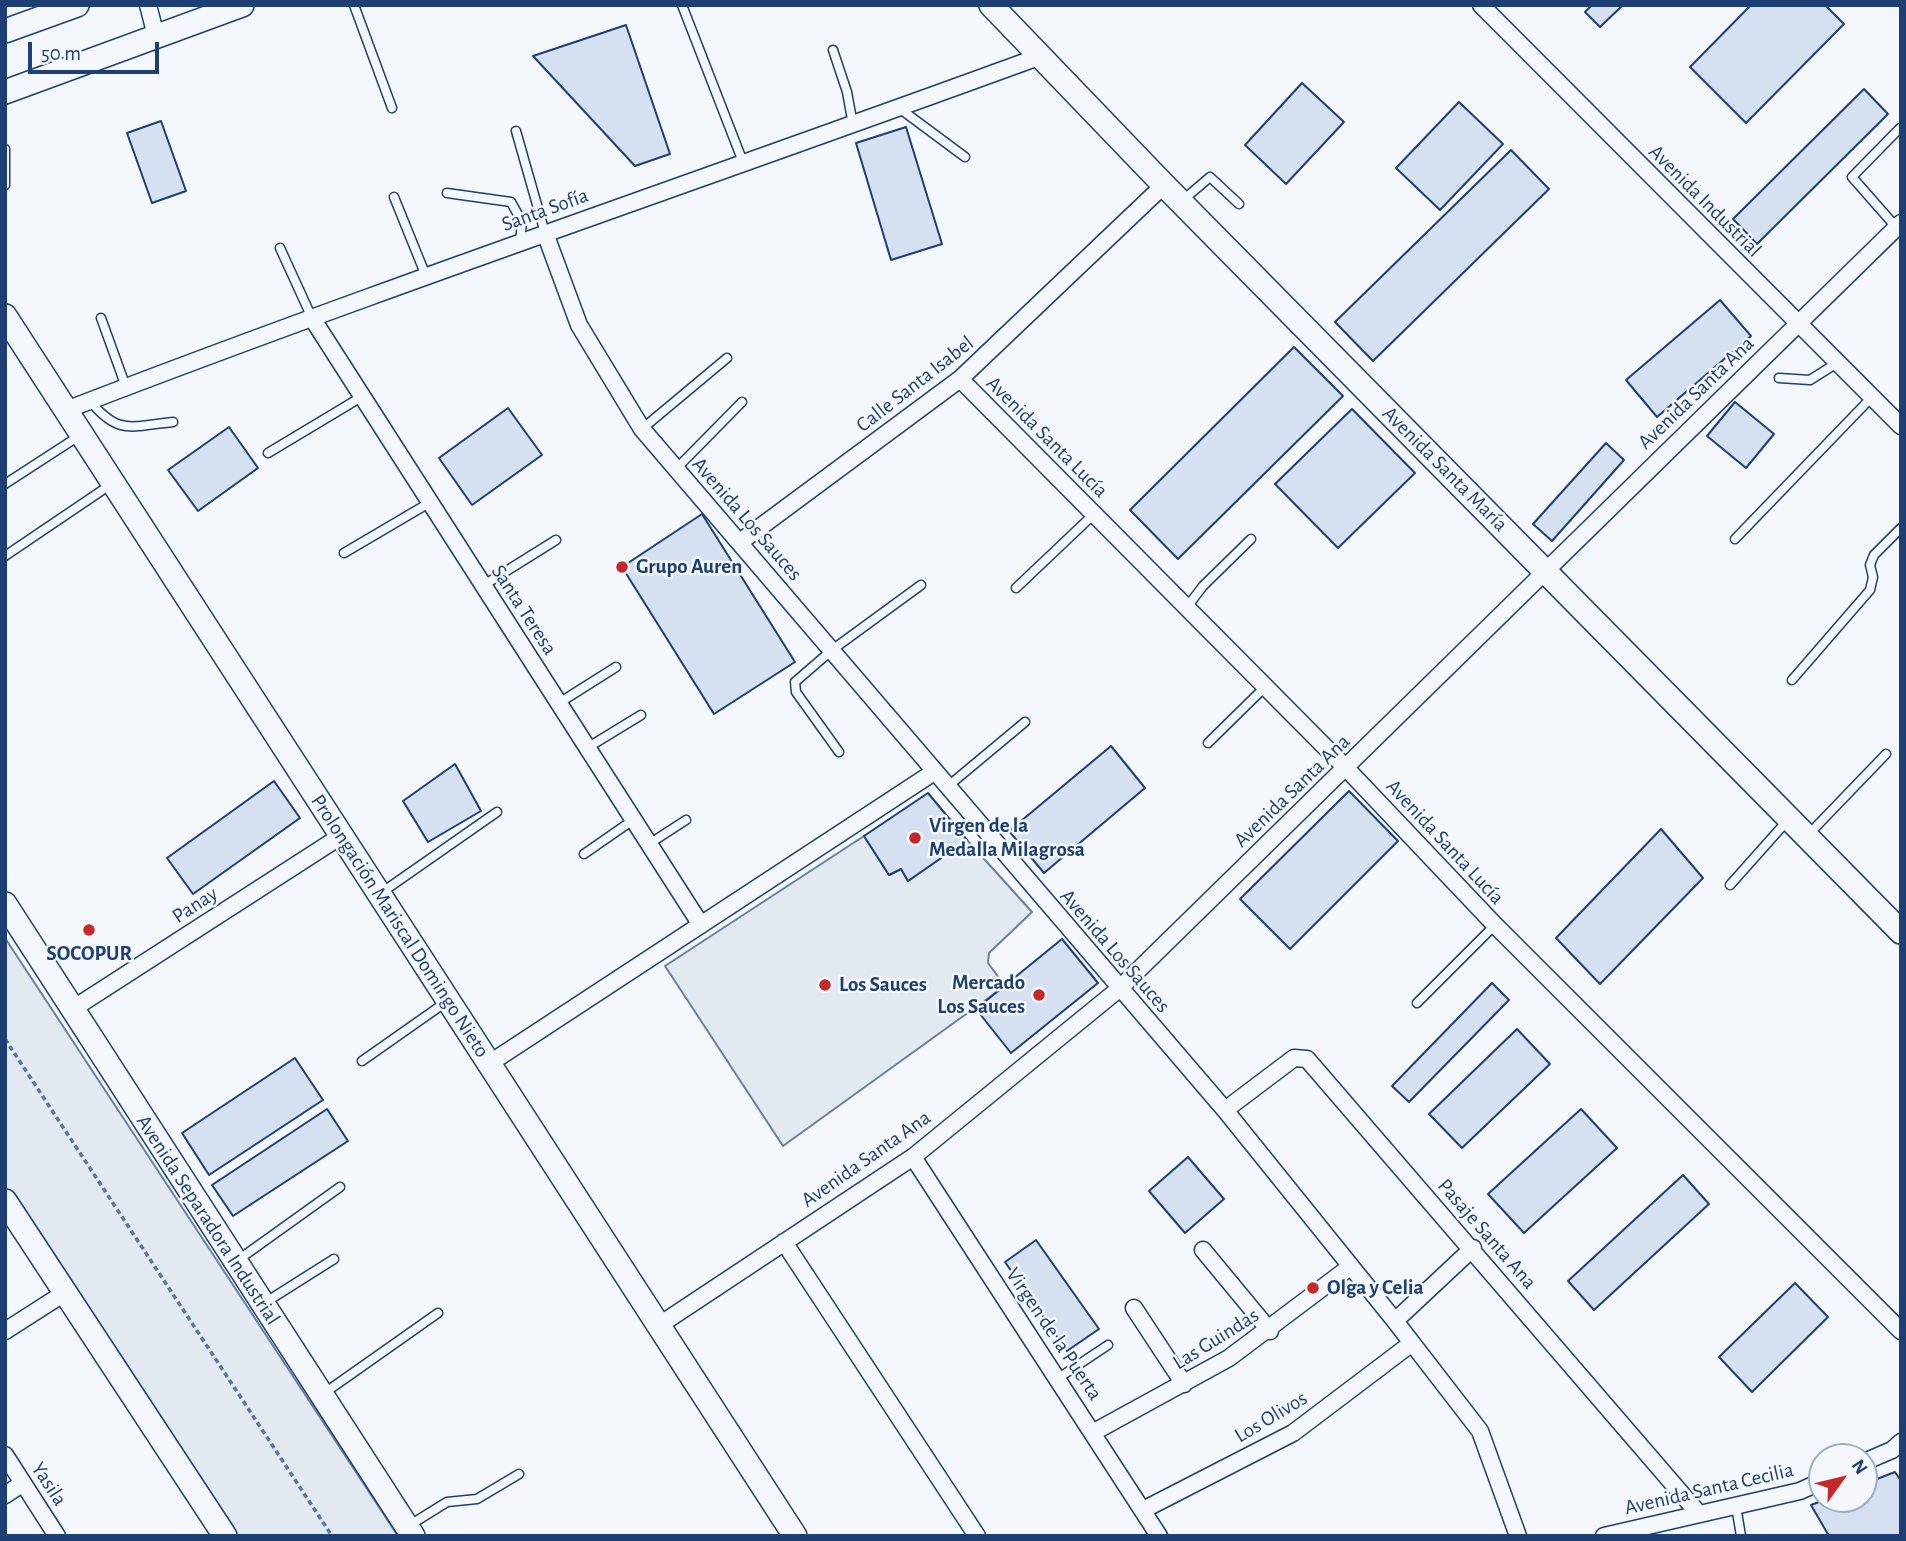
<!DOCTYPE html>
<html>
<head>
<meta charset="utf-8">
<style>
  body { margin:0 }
  #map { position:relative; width:1906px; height:1541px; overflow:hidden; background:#f4f7fb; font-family:"Alegreya Sans",sans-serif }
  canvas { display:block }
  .frame { position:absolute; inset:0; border:7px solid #1d3f73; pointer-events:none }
  .north { position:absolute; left:1808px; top:1443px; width:70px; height:70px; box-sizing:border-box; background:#f4f7fb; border:2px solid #9eadc5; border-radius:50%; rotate:56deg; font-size:19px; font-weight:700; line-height:28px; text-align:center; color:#1d3f73 }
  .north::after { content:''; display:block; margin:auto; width:24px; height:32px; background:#c62828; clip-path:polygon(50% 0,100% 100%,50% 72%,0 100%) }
  .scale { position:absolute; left:28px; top:42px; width:131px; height:32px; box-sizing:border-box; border:4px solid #1d3f73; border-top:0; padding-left:9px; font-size:21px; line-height:24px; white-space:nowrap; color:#1d3f73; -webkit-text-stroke:5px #f4f7fb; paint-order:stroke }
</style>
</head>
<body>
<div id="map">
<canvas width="1906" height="1541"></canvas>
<div class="frame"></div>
<div class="north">N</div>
<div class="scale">50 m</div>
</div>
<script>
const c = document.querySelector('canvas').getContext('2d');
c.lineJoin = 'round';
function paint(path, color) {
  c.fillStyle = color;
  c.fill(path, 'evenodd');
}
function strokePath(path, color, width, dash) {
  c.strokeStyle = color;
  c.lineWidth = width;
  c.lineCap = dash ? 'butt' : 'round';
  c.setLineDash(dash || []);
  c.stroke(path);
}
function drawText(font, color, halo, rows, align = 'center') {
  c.font = font + ' "Alegreya Sans",sans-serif';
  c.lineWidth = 5;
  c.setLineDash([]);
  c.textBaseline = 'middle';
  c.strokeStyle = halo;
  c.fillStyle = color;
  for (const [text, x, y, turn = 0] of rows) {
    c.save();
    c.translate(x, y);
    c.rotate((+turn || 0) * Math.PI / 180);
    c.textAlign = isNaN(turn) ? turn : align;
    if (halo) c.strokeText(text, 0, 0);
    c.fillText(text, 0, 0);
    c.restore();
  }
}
const green = new Path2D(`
  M864 836 889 875 901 869 908 881 967 840 1032 912 989 953 988 963 1005 986 783 1146 665 966Z
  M5 938 398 1536H230L5 1197Z`);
const building = new Path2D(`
  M1592 5H1623L1600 27 1585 12Z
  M1751 5H1825L1844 24 1746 123 1690 67Z
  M626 25 670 154 635 166 533 56Z
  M1302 83 1344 122 1286 184 1245 145Z
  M1864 89 1888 114 1757 244 1733 219Z
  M1459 102 1503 144 1440 210 1396 168Z
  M161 121 186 191 152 203 127 133Z
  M906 127 942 244 891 260 856 143Z
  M1511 150 1549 189 1373 361 1335 322Z
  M1720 300 1751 336 1657 417 1626 380Z
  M1294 347 1343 396 1178 559 1130 510Z
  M1735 402 1774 434 1746 468 1707 436Z
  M508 408 542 455 472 505 439 458Z
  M1352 409 1415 473 1338 548 1275 484Z
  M229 427 258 468 198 511 168 470Z
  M1606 443 1624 460 1552 541 1533 524Z
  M702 514 795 662 714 714 622 567Z
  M1111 746 1145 788 1044 873 1009 831Z
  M455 764 481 811 428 842 403 801Z
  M274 781 300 818 193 894 167 858Z
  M1349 791 1398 841 1290 949 1240 899Z
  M928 793 967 840 908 881 901 869 889 875 864 836Z
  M1661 829 1703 878 1600 984 1556 938Z
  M1062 939 1098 983 1011 1053 976 1009Z
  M1492 983 1509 1000 1409 1102 1392 1086Z
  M1517 1029 1550 1064 1462 1148 1429 1114Z
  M295 1058 323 1100 209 1175 182 1133Z
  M327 1109 348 1141 233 1216 212 1185Z
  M1581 1109 1617 1148 1524 1233 1488 1194Z
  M1188 1157 1224 1199 1185 1233 1149 1191Z
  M1683 1175 1709 1204 1594 1310 1568 1281Z
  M1036 1240 1099 1329 1067 1351 1005 1262Z
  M1795 1283 1828 1317 1752 1392 1719 1357Z
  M1895 1472 1901 1481V1536H1829L1811 1505 1827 1499H1864V1484Z`);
const path = new Path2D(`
  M5 1039 332 1536`);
const lane = new Path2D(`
  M354 5 392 108
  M682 5 743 162
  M833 50 847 92 853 125
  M899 108 965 157
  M516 131 545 233
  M5 149V185
  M447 193 511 202 522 222 520 242
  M394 197 426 276
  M1183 200 1210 177 1239 204
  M1896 227 1852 177 1900 128
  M280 248 312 318
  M101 318 126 387
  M1779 378 1810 380 1837 363
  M90 401C119 436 131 426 173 422
  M642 429 727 358
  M268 453 363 396
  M676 469 742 402
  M5 484 79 436
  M1735 539 1872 397
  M344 553 429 503
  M5 556 110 485
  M484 585 556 540
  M1016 588 1094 514
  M1187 607 1203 586 1251 539
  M1792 680 1870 590 1873 577 1870 565 1874 555 1901 528
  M559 703 616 667
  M1208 743 1265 687
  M587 748 641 715
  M839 752 796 692 795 682 832 650 921 585
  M947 787 1025 722
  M1809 834 1886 754
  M649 844 686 820
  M584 854 633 820
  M1730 885 1787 821
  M381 893 497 812
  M1417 1003 1495 925
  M362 1061 446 1002
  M238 1260 340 1187
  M266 1302 334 1259
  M1057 1379 1108 1345
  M323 1394 438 1313
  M1736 1506 1741 1536
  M410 1525 447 1502 477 1499 519 1474`);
const street = new Path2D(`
  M148 5 156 36
  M1481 5 1901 426
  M545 233 579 325 642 429 1225 1110 1395 1321 1480 1431 1518 1536
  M312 318 701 925
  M960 379 1346 768 1495 925 1901 1331
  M66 410C388 286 716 175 1041 56
  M740 542 960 379 1164 185
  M71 1010 341 836
  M490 1063 934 772
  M1225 1110 1294 1058 1307 1059 1699 1514
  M913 1157 1159 1536
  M784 1242 977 1536
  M1203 1250 1270 1331
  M1134 1308 1184 1384
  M1395 1321 1473 1248
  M658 1326 913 1157 1119 989 1901 223
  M5 1331 66 1292
  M1094 1432 1229 1358 1350 1267
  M5 1455 57 1536
  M1864 1462 1892 1450 1901 1442
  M5 1495 23 1483
  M1143 1510 1293 1433 1412 1343
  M1604 1536 1800 1491 1822 1481`);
const secondary = new Path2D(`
  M991 5 1164 185 1901 932
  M5 31 77 5
  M5 92 242 5
  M5 316 795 1536
  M5 904 413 1536
  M5 1201 225 1536`);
const markers = [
  [622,567,7,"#c62828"],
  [915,838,7,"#c62828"],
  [89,930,7,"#c62828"],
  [825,985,7,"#c62828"],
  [1039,995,7,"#c62828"],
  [1313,1288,7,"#c62828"]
];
const streetNames = [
  ["Avenida Industrial",1705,201,45],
  ["Santa Sofía",545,210,-20],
  ["Calle Santa Isabel",915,384,-38],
  ["Avenida Santa Ana",1696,393,-44],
  ["Avenida Santa Lucía",1047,437,45],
  ["Avenida Santa María",1445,469,45],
  ["Avenida Los Sauces",747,519,49],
  ["Santa Teresa",524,610,57],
  ["Avenida Santa Ana",1292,791,-44],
  ["Avenida Santa Lucía",1445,842,47],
  ["Panay",195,905,-33],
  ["Prolongación Mariscal Domingo Nieto",400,926,57],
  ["Avenida Los Sauces",1115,951,49],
  ["Avenida Santa Ana",866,1159,-35],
  ["Avenida Separadora Industrial",208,1220,57],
  ["Pasaje Santa Ana",1487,1234,49],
  ["Virgen de la Puerta",1054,1334,56],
  ["Las Guindas",1216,1339,-32],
  ["Los Olivos",1271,1417,-31],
  ["Yasila",49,1484,57],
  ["Avenida Santa Cecilia",1709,1489,-13]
];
const poiNames = [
  ["Grupo Auren",636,567],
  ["Virgen de la",929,826],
  ["Medalla Milagrosa",929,850],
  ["SOCOPUR",89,954,"center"],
  ["Mercado",1025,983,"right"],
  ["Los Sauces",1025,1007,"right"],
  ["Los Sauces",839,985],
  ["Olga y Celia",1327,1288]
];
paint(green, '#e3e9f0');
strokePath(green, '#687fa3', 2);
paint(building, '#d5e0f0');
strokePath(building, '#1d3f73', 2);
strokePath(lane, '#1d3f73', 11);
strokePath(street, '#1d3f73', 19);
strokePath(secondary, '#1d3f73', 26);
strokePath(path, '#5e769c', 3.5, [5, 3.5]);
strokePath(lane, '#f4f7fb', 8);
strokePath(street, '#f4f7fb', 16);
strokePath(secondary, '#f4f7fb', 23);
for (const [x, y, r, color] of markers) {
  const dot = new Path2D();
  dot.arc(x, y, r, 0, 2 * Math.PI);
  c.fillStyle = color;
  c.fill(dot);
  strokePath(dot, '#f4f7fb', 2.5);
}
drawText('21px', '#1d3f73', '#f4f7fb', streetNames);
drawText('bold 21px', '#1d3f73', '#f4f7fb', poiNames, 'left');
</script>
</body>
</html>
